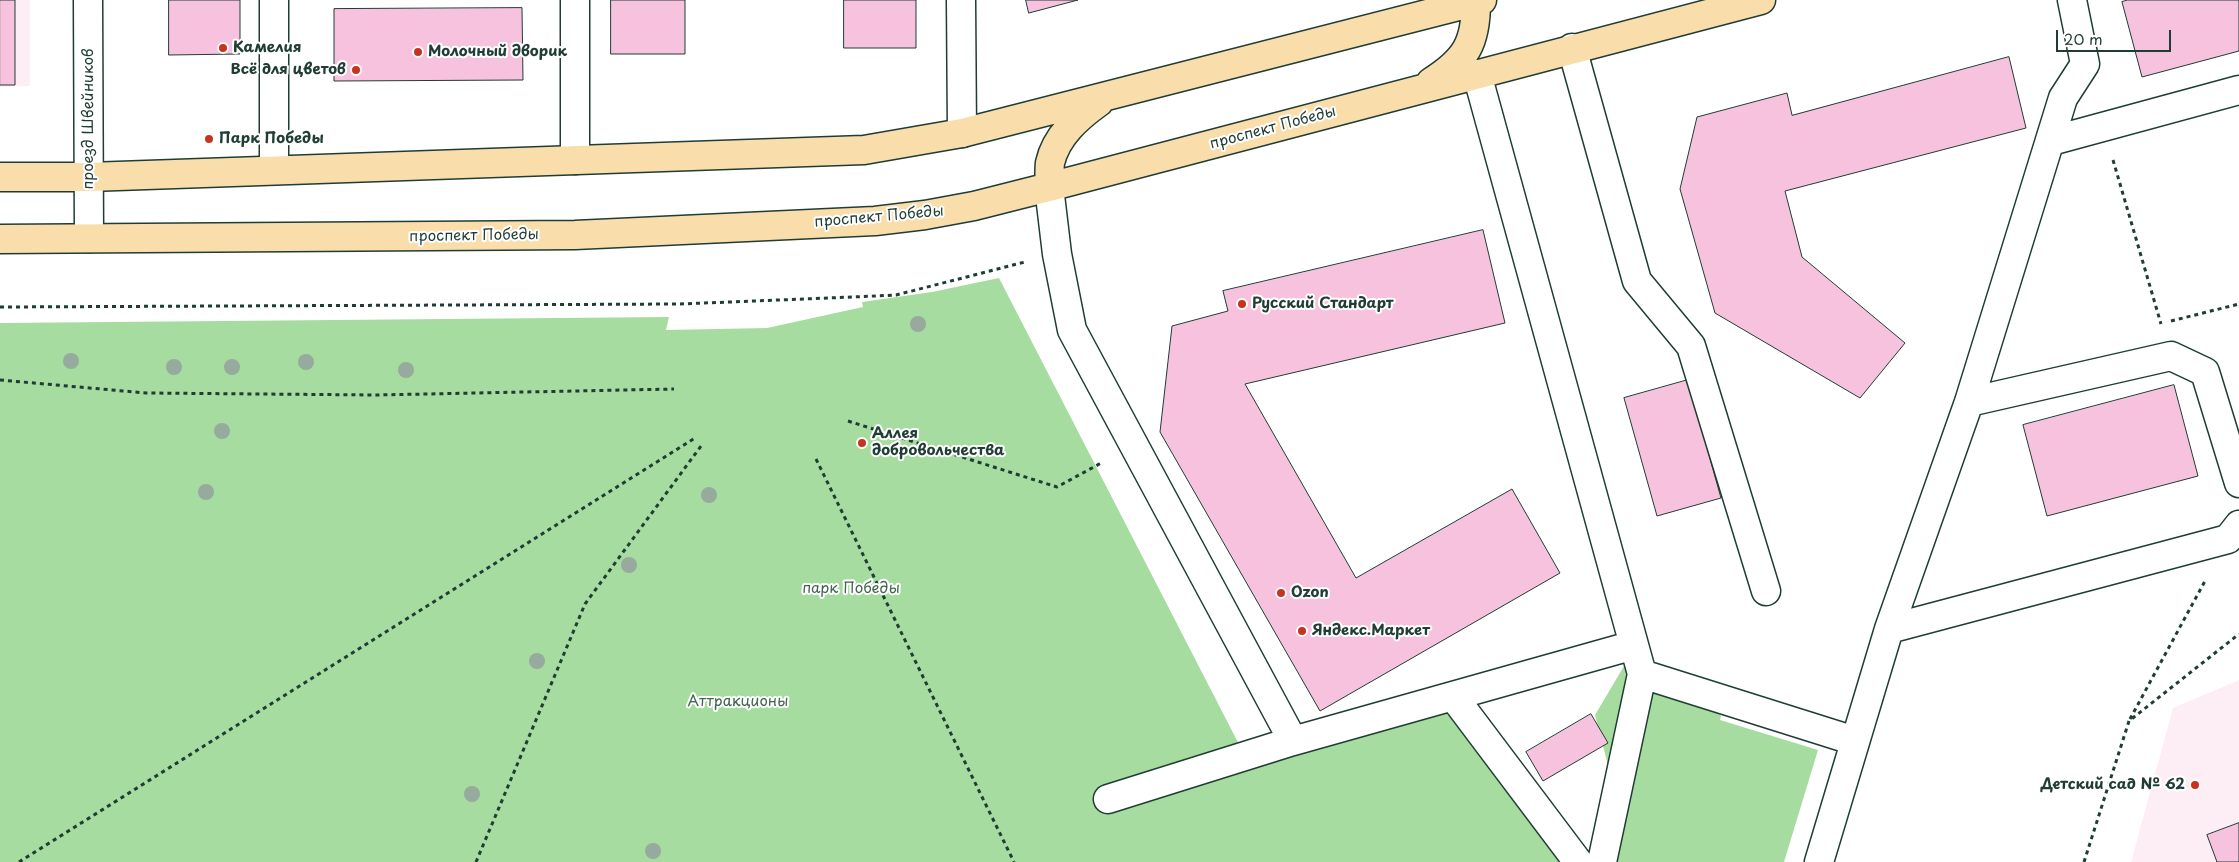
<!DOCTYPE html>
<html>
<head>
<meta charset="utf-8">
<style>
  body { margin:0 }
  #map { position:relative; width:2239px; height:862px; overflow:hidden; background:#fff; font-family:"Playpen Sans",sans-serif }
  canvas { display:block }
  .scale { position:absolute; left:2056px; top:30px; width:115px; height:22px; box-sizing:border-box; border:2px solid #1f3d34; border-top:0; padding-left:6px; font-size:15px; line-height:18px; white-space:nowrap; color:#1f3d34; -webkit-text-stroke:4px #fff; paint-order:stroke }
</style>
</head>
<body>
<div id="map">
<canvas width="2239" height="862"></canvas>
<div class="scale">20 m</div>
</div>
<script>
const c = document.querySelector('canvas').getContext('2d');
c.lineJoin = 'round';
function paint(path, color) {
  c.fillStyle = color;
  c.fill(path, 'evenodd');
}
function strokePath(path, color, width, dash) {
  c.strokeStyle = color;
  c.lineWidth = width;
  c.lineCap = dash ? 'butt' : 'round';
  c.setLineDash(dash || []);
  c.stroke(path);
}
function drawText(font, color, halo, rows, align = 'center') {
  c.font = font + ' "Playpen Sans",sans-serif';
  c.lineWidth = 4;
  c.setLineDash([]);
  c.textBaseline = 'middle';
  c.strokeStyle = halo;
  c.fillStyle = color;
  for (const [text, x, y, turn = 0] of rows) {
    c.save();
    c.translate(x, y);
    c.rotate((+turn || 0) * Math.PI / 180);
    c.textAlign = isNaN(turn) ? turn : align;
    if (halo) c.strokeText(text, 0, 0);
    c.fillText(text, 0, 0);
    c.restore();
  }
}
const built = new Path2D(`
  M0 0H30V86L0 87Z
  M2239 680V862H2131L2173 708Z`);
const green = new Path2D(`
  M999 278 1245 756 1453 696 1578 862H0V323L669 317 666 330 767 328 863 307 862 302 932 292Z
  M1624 666 1693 686 1721 716 1720 720 1818 750 1784 862H1611L1609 769 1595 715Z`);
const building = new Path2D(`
  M0 0H15V85H0Z
  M169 0H240V54L169 55Z
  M611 0H685V54H611Z
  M844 0H916V48H844Z
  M1026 0H1078L1029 13Z
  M2128 0H2239V51L2142 77 2122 2Z
  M522 8 523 80 334 81V9Z
  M2009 57 2026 128 1785 191 1802 257 1905 343 1860 398 1715 313 1680 189 1697 117 1787 93 1792 115Z
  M1483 230 1505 323 1245 384 1356 578 1512 489 1560 573 1320 711 1160 432 1172 326 1228 311 1223 291Z
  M1688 380 1721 498 1657 516 1624 398Z
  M2174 385 2198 476 2047 516 2023 425Z
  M1591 714 1608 743 1543 781 1526 752Z
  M2239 823V862H2217L2207 835Z`);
const path = new Path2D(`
  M2113 160 2161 324
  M0 307 680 304 853 297 896 295 1025 262
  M2171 321 2239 304
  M0 380 146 393 376 395 674 389
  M848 421 1057 487 1103 462
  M816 459 1014 862
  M2130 719 2205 581
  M19 862 695 438
  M476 862 585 604 701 446
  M2084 862 2129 721 2239 634`);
const minor = new Path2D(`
  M88 0 89 238
  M274 0V170
  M575 0V160
  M961 0 962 133
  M1572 48 1637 281 1691 346 1766 591
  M1477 74 1634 645
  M2051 141 2239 90
  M1049 187 1057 254 1072 330 1293 741 1634 645 1642 674 1855 741
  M1969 402 2171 356 2205 372 2239 483
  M1889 629 2228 539 2239 525
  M1453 696 1578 862
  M1108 799 1293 741
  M1602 862 1642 674
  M1819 862 1889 629 1969 402 2063 98 2085 64 2072 0`);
const major = new Path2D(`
  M1431 82C1466 60 1476 43 1476 2
  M0 177H89L864 150 962 133 1482 0
  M1049 187C1050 180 1049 170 1050 163 1056 136 1078 117 1099 102
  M0 239 575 235 875 221 925 215 974 206 1049 187 1761 0`);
const trees = [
  [918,324],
  [71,361],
  [306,362],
  [174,367],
  [232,367],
  [406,370],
  [222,431],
  [206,492],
  [709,495],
  [629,565],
  [537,661],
  [472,794],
  [653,851]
];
const markers = [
  [223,48,5,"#c8321e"],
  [418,52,5,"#c8321e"],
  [356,70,5,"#c8321e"],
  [209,139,5,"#c8321e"],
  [1242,304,5,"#c8321e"],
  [862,443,5,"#c8321e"],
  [1281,593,5,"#c8321e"],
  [1302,631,5,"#c8321e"],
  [2195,785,5,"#c8321e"]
];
const poiNames = [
  ["Камелия",233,48],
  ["Молочный дворик",428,52],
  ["Всё для цветов",346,70,"right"],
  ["Парк Победы",219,139],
  ["Русский Стандарт",1252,304],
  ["Аллея",872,434],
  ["добровольчества",872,451],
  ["Ozon",1291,593],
  ["Яндекс.Маркет",1312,631],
  ["Детский сад № 62",2185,785,"right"]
];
const streetNames = [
  ["проезд Швейников",89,119,-90],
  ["проспект Победы",1273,128,-15],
  ["проспект Победы",879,217,-5],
  ["проспект Победы",474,236,-1]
];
const parkNames = [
  ["парк Победы",851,589],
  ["Аттракционы",738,702]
];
paint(built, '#fdedf5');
paint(green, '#a6dc9f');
paint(building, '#f7c2dd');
strokePath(building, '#1f3d34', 1);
strokePath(minor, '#1f3d34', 31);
strokePath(major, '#1f3d34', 31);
strokePath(path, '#1f3d34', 3, [4, 4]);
strokePath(minor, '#fff', 28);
strokePath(major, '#f9ddab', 28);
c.fillStyle = '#96aa9e';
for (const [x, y] of trees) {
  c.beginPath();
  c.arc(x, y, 8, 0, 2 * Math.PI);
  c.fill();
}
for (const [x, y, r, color] of markers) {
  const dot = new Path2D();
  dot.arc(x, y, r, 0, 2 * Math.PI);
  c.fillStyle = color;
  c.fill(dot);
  strokePath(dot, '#fff', 2);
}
drawText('bold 15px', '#1f3d34', '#fff', poiNames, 'left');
drawText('15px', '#1f3d34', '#fff', streetNames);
drawText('15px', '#41654f', '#fff', parkNames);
</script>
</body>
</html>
